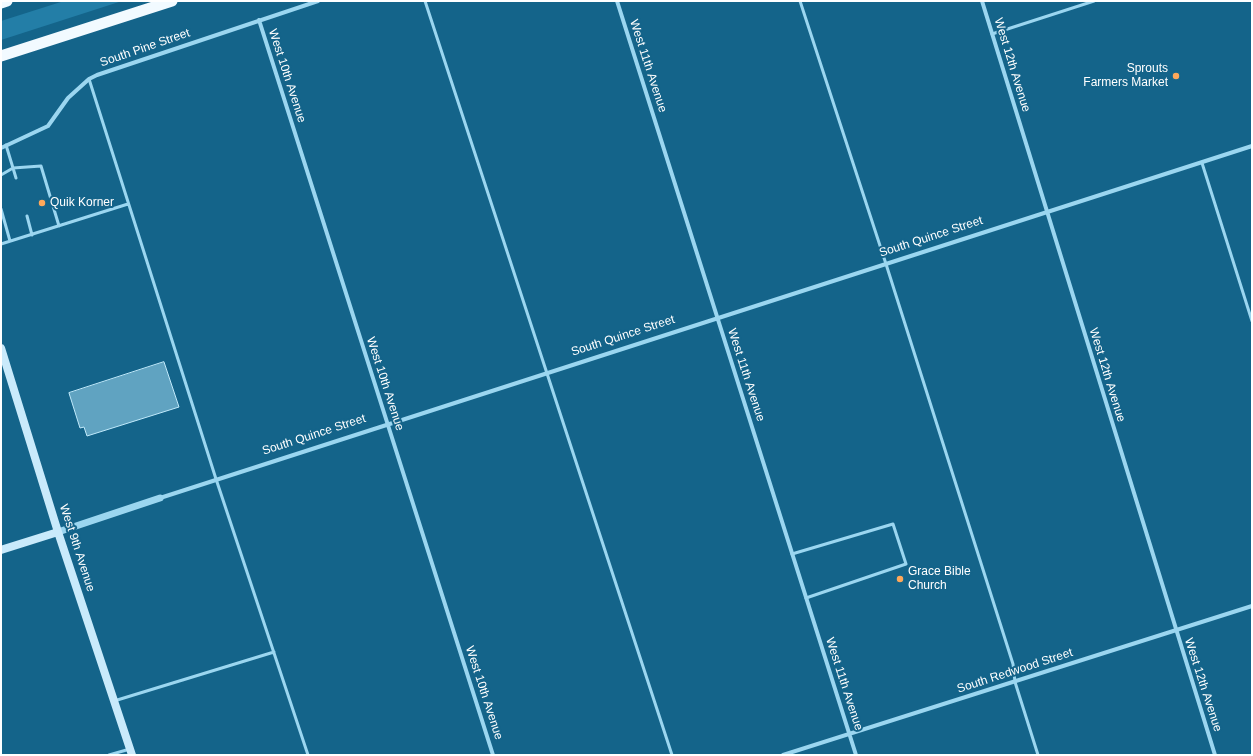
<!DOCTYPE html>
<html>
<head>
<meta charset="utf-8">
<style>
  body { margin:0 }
  #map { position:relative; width:1253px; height:756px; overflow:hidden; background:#14648a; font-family:Helvetica,sans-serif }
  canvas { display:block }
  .frame { position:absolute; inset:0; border:2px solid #fff; pointer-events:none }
</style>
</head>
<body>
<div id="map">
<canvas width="1253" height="756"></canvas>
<div class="frame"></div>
</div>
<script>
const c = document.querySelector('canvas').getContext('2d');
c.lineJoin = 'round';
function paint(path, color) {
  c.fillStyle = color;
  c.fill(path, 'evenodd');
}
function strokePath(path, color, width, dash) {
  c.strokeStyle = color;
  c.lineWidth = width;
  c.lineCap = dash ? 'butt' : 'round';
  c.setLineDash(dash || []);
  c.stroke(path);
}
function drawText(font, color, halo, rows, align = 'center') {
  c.font = font + ' Helvetica,sans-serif';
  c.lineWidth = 4;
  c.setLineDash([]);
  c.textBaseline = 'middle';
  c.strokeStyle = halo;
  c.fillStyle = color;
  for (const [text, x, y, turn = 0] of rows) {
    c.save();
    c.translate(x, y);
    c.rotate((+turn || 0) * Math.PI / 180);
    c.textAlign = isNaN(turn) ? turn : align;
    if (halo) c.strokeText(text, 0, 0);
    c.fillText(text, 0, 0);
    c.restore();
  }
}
const green = new Path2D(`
  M64 1H122L1 40V21Z`);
const building = new Path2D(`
  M164 362 179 407 87 436 84 427 80 428 69 393Z`);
const service = new Path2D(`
  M425 1 672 755
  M800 1 886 264 1013 664 1015 682 1038 755
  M992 34 1094 1
  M89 79 216 479 308 755
  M1202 163 1252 321
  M1 175 13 168 6 145
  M16 178 13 168 41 166 59 226
  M1 209 10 241
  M27 216 32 235
  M1 244 128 204
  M792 554 893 524 906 564 806 598
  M114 701 274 652
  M109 755 130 749`);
const minor = new Path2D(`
  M617 1 856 755
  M982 1 1215 755
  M259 20 493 755
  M1 148 48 126 68 98 89 79 97 75 318 1
  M160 498 1252 146
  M783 755 1252 606`);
const tertiary = new Path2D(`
  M58 532 160 498`);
const secondary = new Path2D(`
  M1 348 58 532 132 755
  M1 550 58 532`);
const trunk = new Path2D(`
  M1 3 7 1
  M1 56 172 1`);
const markers = [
  [1176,76,4,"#ffa85a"],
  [42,203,4,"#ffa85a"],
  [900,579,4,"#ffa85a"]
];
const streetNames = [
  ["South Pine Street",145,48,-19],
  ["West 12th Avenue",1012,65,73],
  ["West 11th Avenue",648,66,72],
  ["West 10th Avenue",287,76,72],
  ["South Quince Street",931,237,-18],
  ["South Quince Street",623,336,-18],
  ["West 11th Avenue",746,375,72],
  ["West 12th Avenue",1107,375,73],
  ["West 10th Avenue",385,384,72],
  ["South Quince Street",314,435,-18],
  ["West 9th Avenue",77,548,72],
  ["South Redwood Street",1015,671,-18],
  ["West 11th Avenue",844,684,72],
  ["West 12th Avenue",1203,685,72],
  ["West 10th Avenue",484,693,72]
];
const poiNames = [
  ["Sprouts",1168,69,"right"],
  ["Farmers Market",1168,83,"right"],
  ["Quik Korner",50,203],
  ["Grace Bible",908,572],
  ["Church",908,586]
];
paint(green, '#237ea7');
paint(building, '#60a3c1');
strokePath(building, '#c1eafb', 1);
strokePath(service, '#9bd6f0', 3);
strokePath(minor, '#9bd6f0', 4);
strokePath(tertiary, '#9bd6f0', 7);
strokePath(secondary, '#c9eafb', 8);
strokePath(trunk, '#f2faff', 11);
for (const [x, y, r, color] of markers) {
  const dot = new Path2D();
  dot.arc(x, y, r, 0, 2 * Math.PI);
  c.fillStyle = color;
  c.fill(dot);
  strokePath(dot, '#14648a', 1.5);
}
drawText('12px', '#fff', '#14648a', streetNames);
drawText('12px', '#fff', '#14648a', poiNames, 'left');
</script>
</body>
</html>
